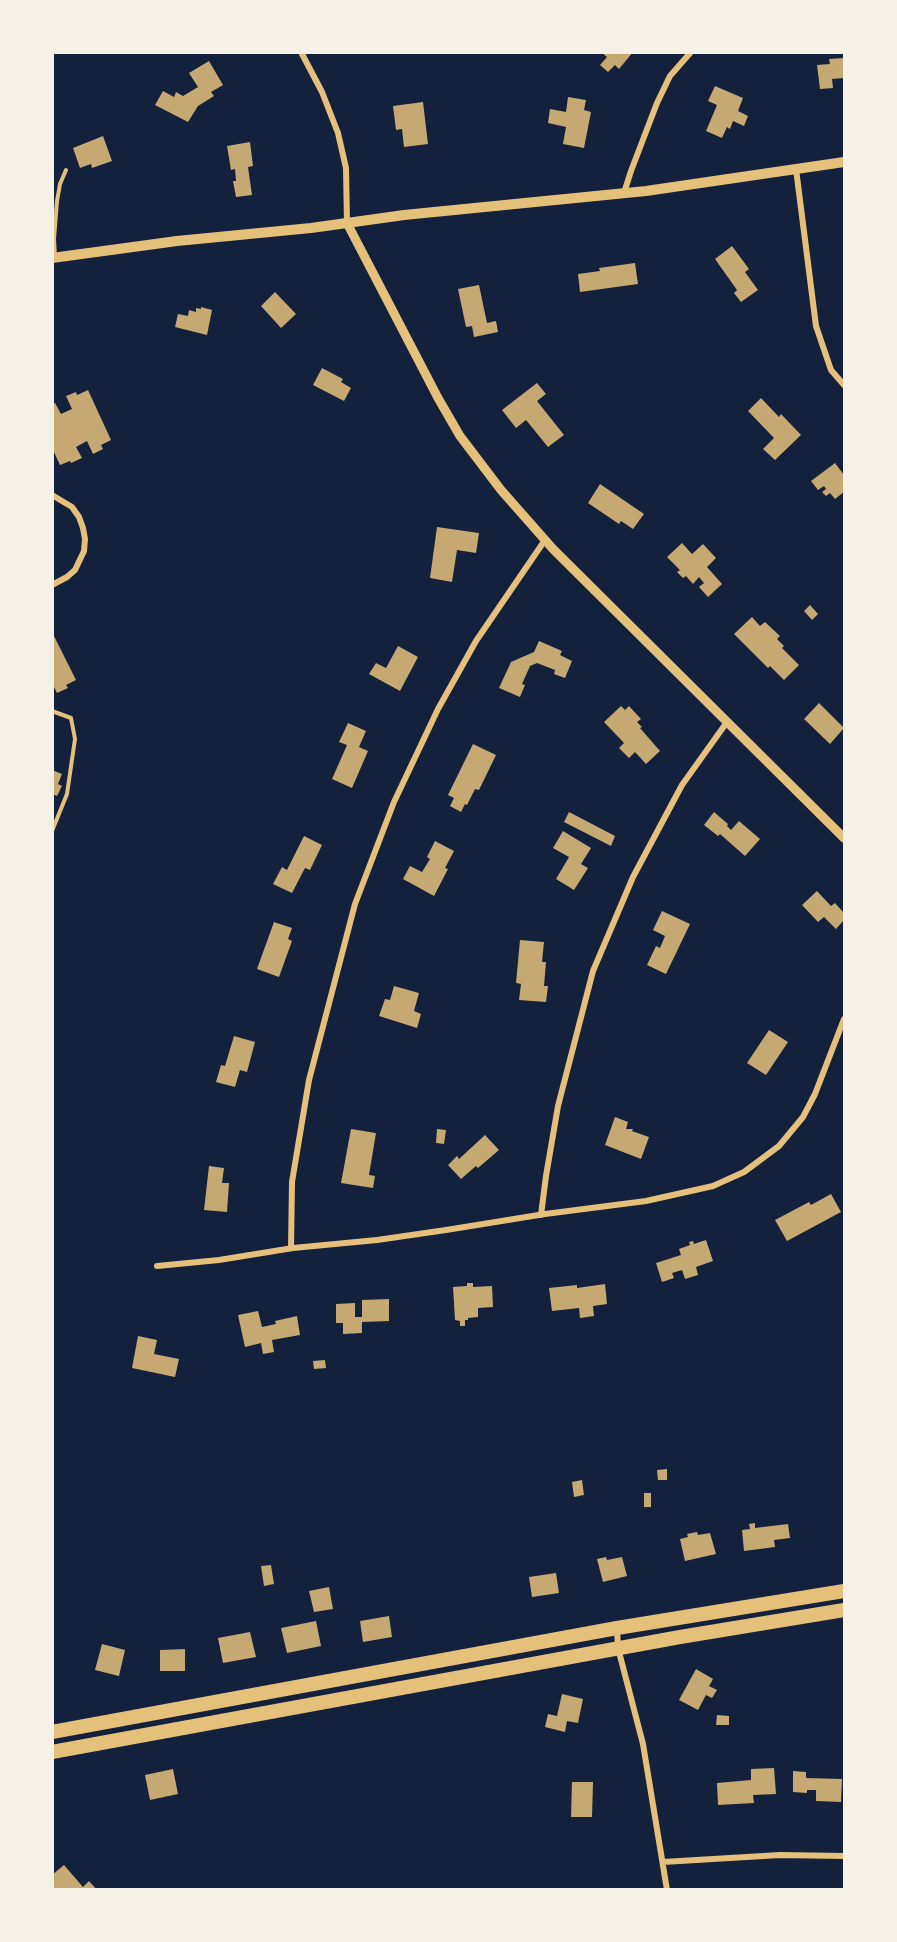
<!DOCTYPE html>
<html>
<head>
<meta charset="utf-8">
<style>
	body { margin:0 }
	#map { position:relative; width:897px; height:1942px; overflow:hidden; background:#14213d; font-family:Quicksand,sans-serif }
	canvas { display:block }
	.frame { position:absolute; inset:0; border:54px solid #f6f1e7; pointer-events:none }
</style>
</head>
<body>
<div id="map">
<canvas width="897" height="1942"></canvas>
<div class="frame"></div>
</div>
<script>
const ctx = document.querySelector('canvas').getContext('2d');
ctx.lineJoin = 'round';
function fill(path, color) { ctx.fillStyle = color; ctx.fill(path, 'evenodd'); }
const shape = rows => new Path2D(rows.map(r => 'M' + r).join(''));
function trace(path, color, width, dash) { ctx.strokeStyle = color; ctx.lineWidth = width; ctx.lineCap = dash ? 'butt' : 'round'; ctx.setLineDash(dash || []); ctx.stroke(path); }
const building = shape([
	[601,52,633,52,619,69,615,65,608,72,600,65,607,57],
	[844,58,844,78,832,79,833,88,820,89,817,65,830,64,829,59],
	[209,61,223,85,211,92,214,96,198,106,188,122,155,105,163,91,174,97,176,92,183,96,198,87,189,73],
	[715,86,743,98,738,111,748,116,744,126,733,121,730,129,727,127,722,138,706,131,717,105,708,101],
	[568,97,586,100,584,110,591,112,584,148,563,144,566,127,548,123,550,109,566,112],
	[423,102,428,144,404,147,402,129,396,130,393,106],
	[103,136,112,161,92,168,91,164,80,168,73,148],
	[250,142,253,166,248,167,252,195,236,197,233,181,236,181,235,169,231,170,227,146],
	[732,246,749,269,745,272,758,290,741,302,734,293,737,290,715,259],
	[635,263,638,284,580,292,578,274,600,271,599,268],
	[479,285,487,323,496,321,498,332,474,337,472,326,466,327,458,289],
	[275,292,296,314,281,328,261,306],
	[201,307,212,310,207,335,175,327,178,314,188,316,189,310,196,312,196,308,201,309],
	[322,368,343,379,341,382,351,388,344,401,313,385],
	[537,383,546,394,537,401,564,435,548,447,526,420,516,428,502,410],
	[88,390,111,440,101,445,103,449,93,454,87,441,76,447,82,458,71,463,70,461,60,465,52,448,52,404,55,403,61,414,72,409,66,396,76,392,77,395],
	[761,398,779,417,781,414,801,435,775,460,763,449,774,438,748,411],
	[835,463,844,475,844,492,835,499,830,493,826,496,822,492,826,489,824,486,818,490,811,481],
	[600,484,644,514,633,529,621,521,619,524,588,503],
	[437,527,479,533,476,553,457,550,452,582,430,578],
	[682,543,692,554,703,544,716,558,707,567,722,584,708,597,699,587,704,583,699,577,693,584,686,576,683,578,677,572,680,570,667,557],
	[810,605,818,614,812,620,804,611],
	[752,617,760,626,765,622,780,636,777,639,784,646,782,648,799,665,784,680,770,666,768,668,734,634],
	[52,632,76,680,66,685,68,688,57,693,52,683],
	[539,641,562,651,560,655,572,661,565,678,554,674,555,670,537,663,530,666,522,684,525,685,520,697,499,688,511,662,534,652],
	[398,646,418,657,400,691,369,674,376,663,386,668],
	[819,703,844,728,830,744,804,719],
	[621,706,625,710,629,706,641,719,637,722,642,727,640,728,660,751,646,764,635,752,629,758,619,748,624,743,604,722],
	[348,723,366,731,359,747,368,751,352,788,332,779,347,745,339,742],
	[473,744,496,755,479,790,475,789,467,805,465,804,461,812,450,806,454,798,448,795],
	[52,770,62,774,58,784,62,786,57,796,52,794],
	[569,812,615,836,611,846,564,822],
	[714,812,728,824,727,826,731,830,739,821,760,839,745,856,720,834,718,836,704,825],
	[563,831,591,848,581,864,588,868,574,890,556,879,569,857,553,848],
	[304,836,322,845,310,870,305,868,292,893,273,884,282,867,287,870],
	[435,841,454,851,445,868,448,869,434,896,403,879,410,866,422,872,430,859,427,857],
	[817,891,831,906,835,903,844,913,844,920,836,929,824,917,818,922,802,905],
	[662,911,690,924,666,974,647,965,656,946,660,948,665,936,653,930],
	[274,922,292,928,288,939,292,941,279,977,257,969],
	[520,940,544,942,542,962,546,962,544,986,548,986,546,1002,519,1000,521,984,516,983],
	[394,986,419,993,414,1011,421,1014,417,1028,379,1016,385,999,390,1000],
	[769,1030,788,1042,766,1075,747,1063],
	[234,1036,255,1042,247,1072,240,1070,235,1087,216,1082,221,1065,225,1066],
	[615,1117,628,1122,626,1129,633,1129,632,1131,649,1137,641,1159,605,1145],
	[351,1129,376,1133,369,1175,375,1176,373,1188,341,1183],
	[437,1129,446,1130,444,1144,436,1143],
	[485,1135,499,1150,478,1168,476,1166,461,1179,448,1165,457,1156,459,1159],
	[209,1166,224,1168,222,1183,229,1183,227,1212,204,1210],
	[831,1194,841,1212,787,1241,775,1220,809,1202,811,1205],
	[706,1240,713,1261,696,1267,698,1275,685,1279,682,1270,672,1273,674,1278,662,1282,656,1263,681,1255,679,1249,690,1245,689,1242,693,1241,694,1244],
	[467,1283,473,1283,473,1287,492,1286,493,1307,478,1308,478,1317,468,1318,468,1320,465,1320,465,1326,460,1326,460,1321,455,1320,453,1287,467,1286],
	[605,1284,607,1304,593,1306,594,1316,580,1318,579,1308,552,1311,549,1288,577,1285,577,1288],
	[389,1299,389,1321,362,1322,362,1333,343,1334,343,1323,336,1323,336,1304,355,1303,355,1317,362,1317,362,1300],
	[258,1311,262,1327,276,1324,275,1321,297,1316,300,1335,272,1340,274,1352,263,1354,261,1343,245,1347,238,1315],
	[138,1336,157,1340,154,1354,179,1359,175,1377,132,1368],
	[325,1360,326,1368,314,1369,313,1361],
	[667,1469,667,1480,658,1480,657,1470],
	[582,1480,584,1495,574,1497,572,1482],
	[644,1493,651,1493,651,1507,644,1507],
	[755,1523,755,1528,788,1524,790,1538,774,1540,775,1547,744,1551,742,1530,750,1529,749,1524],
	[697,1532,698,1535,710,1533,716,1554,685,1561,680,1539,688,1537,687,1534],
	[606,1557,607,1560,622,1557,627,1576,603,1582,597,1559],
	[271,1565,274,1584,264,1586,261,1566],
	[556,1573,559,1593,532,1597,529,1577],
	[329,1587,333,1609,314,1612,309,1591],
	[389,1616,392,1637,363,1642,360,1621],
	[316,1621,321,1646,287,1653,281,1628],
	[250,1632,256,1657,223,1663,218,1638],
	[102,1644,125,1650,119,1676,95,1670],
	[185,1649,185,1671,160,1671,160,1650],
	[696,1669,713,1679,709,1686,717,1690,712,1698,706,1695,698,1710,679,1700],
	[562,1694,583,1699,578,1723,567,1721,565,1732,545,1727,548,1714,557,1716],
	[717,1715,729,1716,729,1725,716,1725],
	[774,1768,776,1794,753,1795,754,1803,718,1805,717,1783,751,1780,751,1769],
	[173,1769,178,1794,150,1800,145,1775],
	[793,1771,806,1772,806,1778,842,1779,841,1802,816,1801,816,1790,807,1790,807,1793,793,1792],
	[572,1782,593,1782,592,1817,571,1817],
	[64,1865,83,1887,89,1881,97,1890,53,1890,52,1875]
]);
const service = shape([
	[55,257,54,239,57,201,60,184,66,170],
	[52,711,71,718,75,739,67,794,52,831]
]);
const minor = shape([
	[301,52,322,92,338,133,346,168,347,223],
	[796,169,816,326,831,370,844,385],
	[624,193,631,171,657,103,670,76,691,52],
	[52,495,72,507,79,517,83,528,85,539,84,551,75,570,67,577,52,585],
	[541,1215,546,1176,558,1106,593,971,633,877,682,785,727,722],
	[291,1248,292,1182,309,1080,355,904,394,802,438,709,476,641,545,540],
	[157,1266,219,1260,293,1248,377,1240,446,1230,545,1214,646,1201,713,1186,744,1172,779,1146,803,1117,815,1094,844,1019],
	[617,1628,618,1648,643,1744,667,1890],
	[663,1862,780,1855,844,1856]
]);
const tertiary = shape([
	[347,223,438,398,460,436,501,490,553,549,844,838]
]);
const secondary = shape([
	[52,258,177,241,311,228,404,215,646,191,844,162]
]);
const trunk = shape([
	[52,1732,617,1628,844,1591],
	[52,1752,680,1637,844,1610]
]);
fill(building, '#c6a872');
trace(service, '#e5c07b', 4);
trace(minor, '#e5c07b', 6);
trace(tertiary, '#e5c07b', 9);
trace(secondary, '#e5c07b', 10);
trace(trunk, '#e5c07b', 14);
</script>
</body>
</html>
